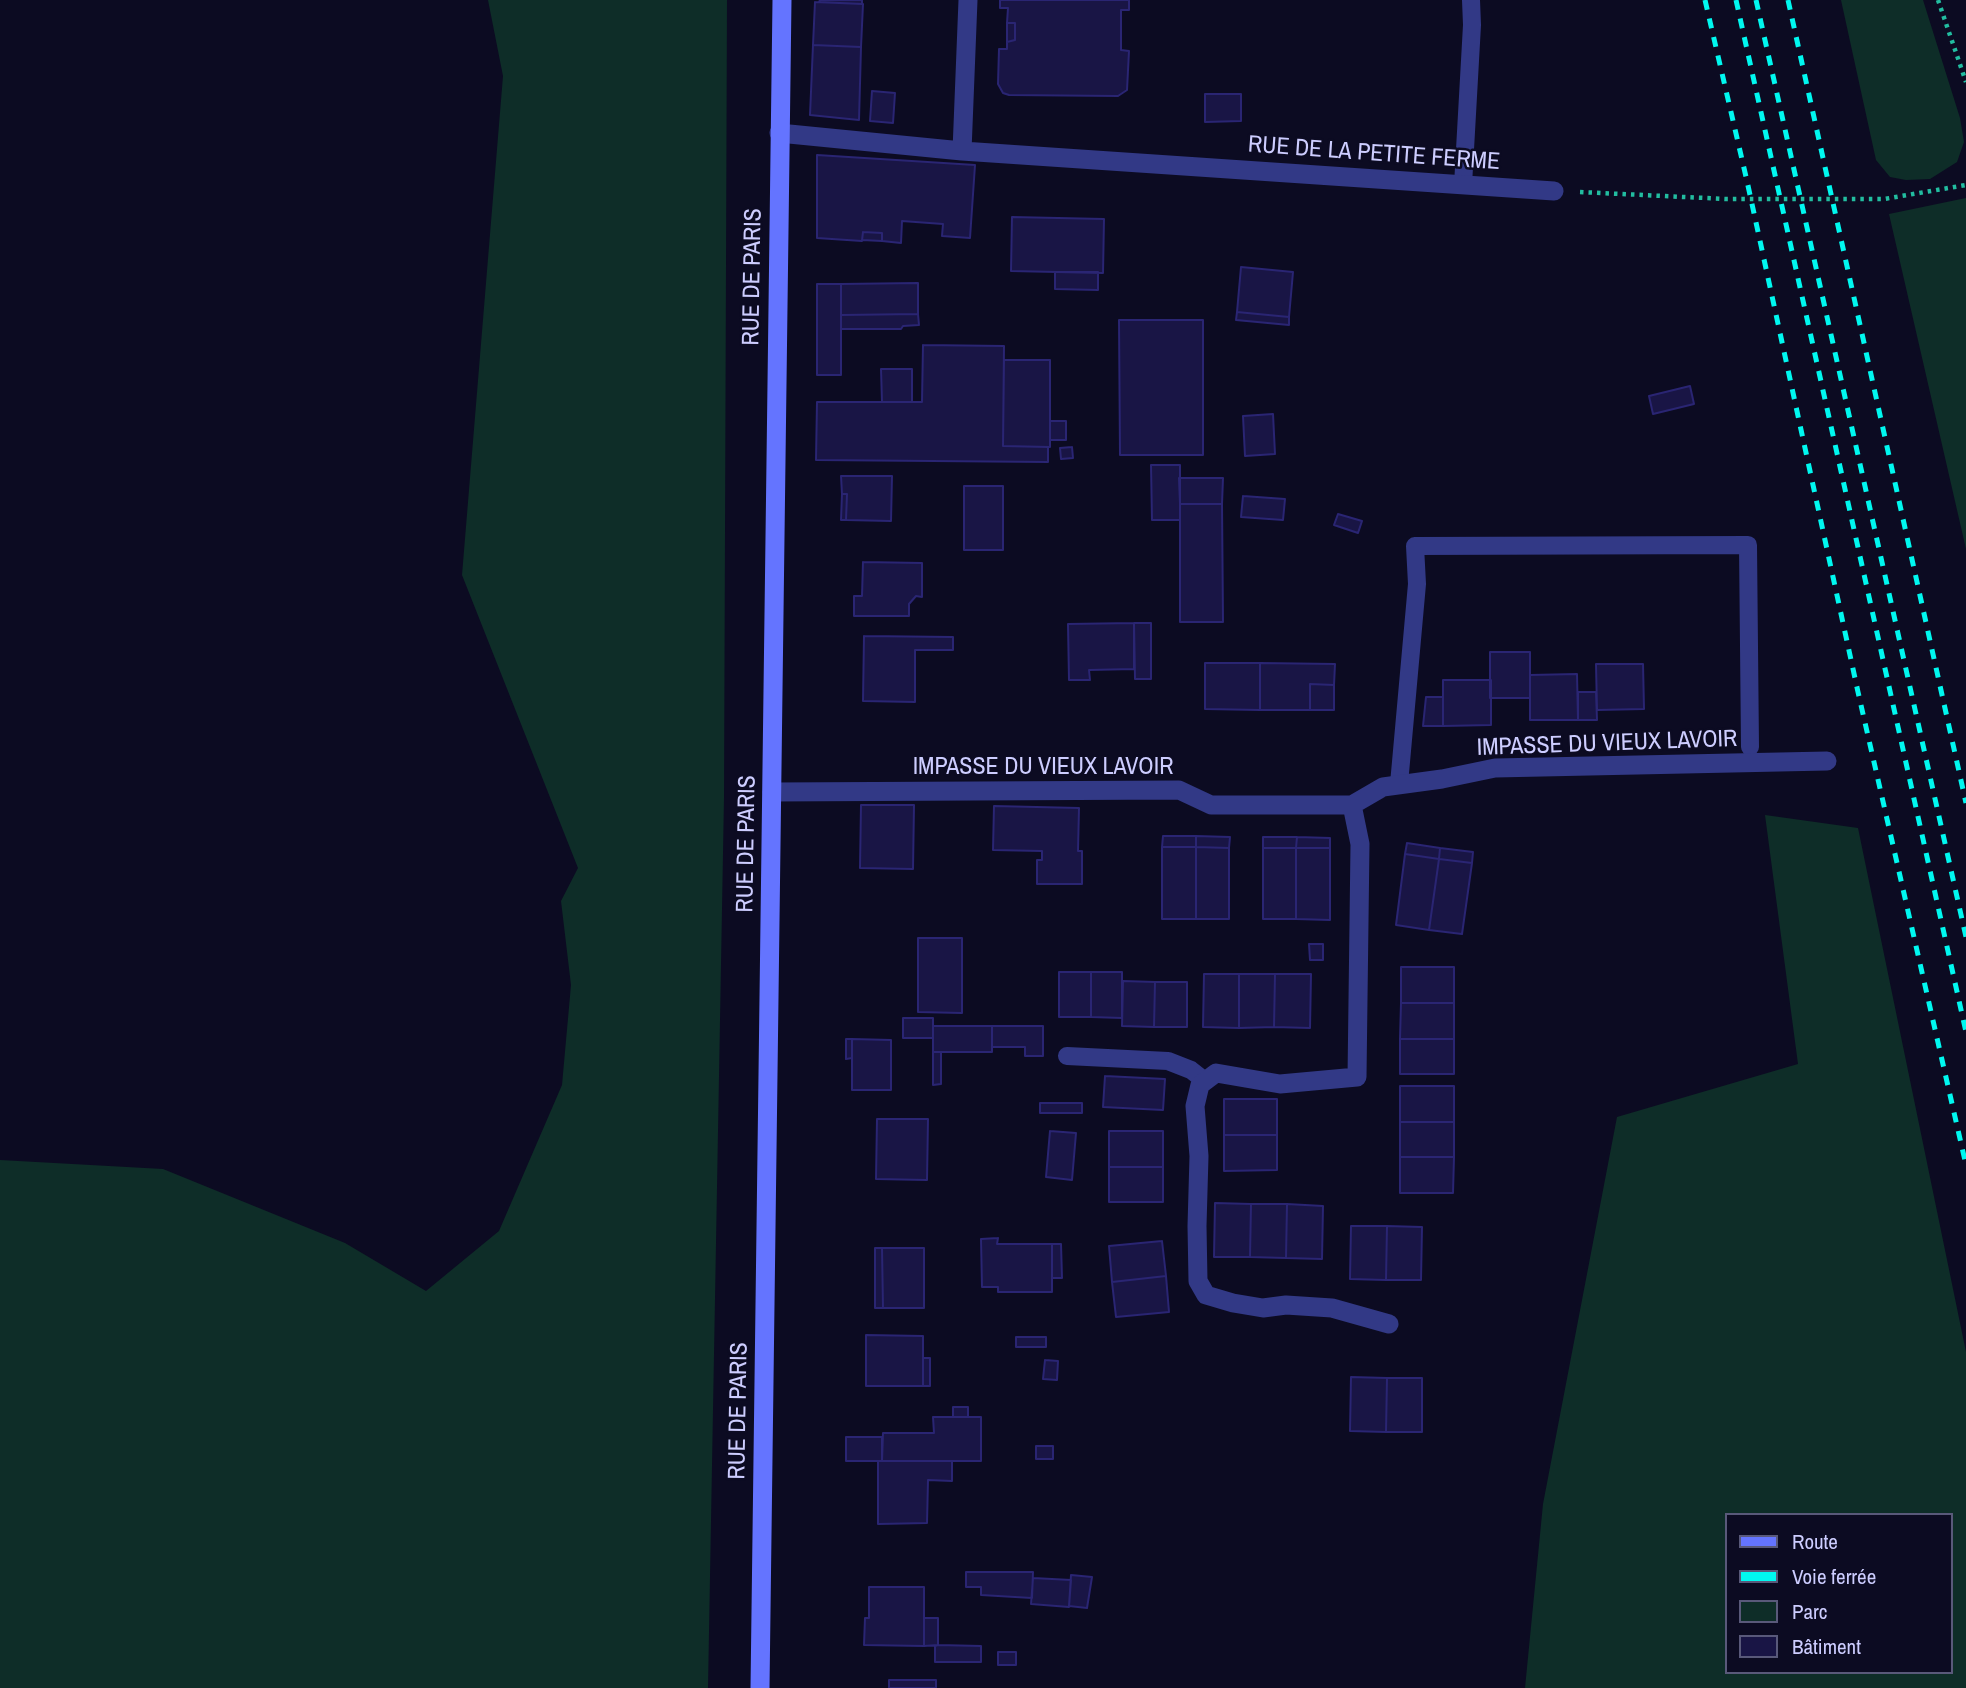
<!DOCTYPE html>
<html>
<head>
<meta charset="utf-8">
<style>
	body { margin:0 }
	#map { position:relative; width:1966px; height:1688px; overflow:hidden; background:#0c0b22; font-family:"Archivo Narrow",sans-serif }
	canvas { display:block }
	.legend { position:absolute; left:1725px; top:1513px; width:228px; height:161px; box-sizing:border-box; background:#0c0b22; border:2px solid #59597a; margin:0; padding:9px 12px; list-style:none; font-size:21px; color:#cdcdff }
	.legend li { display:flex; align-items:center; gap:14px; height:35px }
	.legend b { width:35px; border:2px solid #59597a }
</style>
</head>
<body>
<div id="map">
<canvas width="1966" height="1688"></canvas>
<ul class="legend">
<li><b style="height:9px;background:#6474ff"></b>Route</li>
<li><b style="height:9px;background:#00f8f0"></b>Voie ferrée</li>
<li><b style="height:19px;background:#0e2d28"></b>Parc</li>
<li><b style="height:19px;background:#191545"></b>Bâtiment</li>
</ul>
</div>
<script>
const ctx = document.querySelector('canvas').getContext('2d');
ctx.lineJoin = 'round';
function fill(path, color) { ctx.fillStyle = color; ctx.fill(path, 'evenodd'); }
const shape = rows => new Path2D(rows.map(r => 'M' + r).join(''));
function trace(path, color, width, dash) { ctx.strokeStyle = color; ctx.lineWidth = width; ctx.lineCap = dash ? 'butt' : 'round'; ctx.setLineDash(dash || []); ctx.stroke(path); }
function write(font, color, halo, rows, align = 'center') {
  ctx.font = font + ' "Archivo Narrow",sans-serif'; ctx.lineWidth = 5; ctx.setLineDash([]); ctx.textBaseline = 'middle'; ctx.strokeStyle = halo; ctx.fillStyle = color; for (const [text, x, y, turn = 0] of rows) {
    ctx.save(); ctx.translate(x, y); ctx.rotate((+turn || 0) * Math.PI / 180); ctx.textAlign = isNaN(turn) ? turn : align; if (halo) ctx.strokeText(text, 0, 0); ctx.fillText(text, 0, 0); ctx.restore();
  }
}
const green = shape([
	[488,0,727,0,724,798,708,1688,0,1688,0,1160,163,1169,345,1243,426,1291,499,1231,562,1085,571,985,561,901,578,868,462,575,503,76],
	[1841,0,1923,0,1960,118,1964,142,1957,162,1930,179,1906,180,1890,177,1876,160],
	[1966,198,1966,549,1889,214],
	[1765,815,1858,828,1966,1352,1966,1688,1525,1688,1543,1504,1617,1117,1798,1064],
	[1726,1515,1950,1515,1950,1672,1726,1672]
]);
const building = shape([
	[820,0,862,0,862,4,819,2,820,0],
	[1000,0,1129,0,1129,10,1121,10,1121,50,1129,51,1127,90,1118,96,1009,95,1003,93,998,84,999,49,1007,49,1007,42,1015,40,1015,23,1007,23,1008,8,1000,8,1000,0],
	[815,2,863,4,861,47,813,45,815,2],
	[1007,23,1015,23,1015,40,1007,42,1007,23],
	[813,45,861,47,859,120,810,115,813,45],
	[872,91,895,93,893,123,870,121,872,91],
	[1205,94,1241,94,1241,121,1205,122,1205,94],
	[817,155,975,165,970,238,942,236,943,224,902,221,901,243,882,241,882,233,863,232,862,241,817,238,817,155],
	[1012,217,1104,219,1103,273,1011,271,1012,217],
	[863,232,882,233,882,241,862,240,863,232],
	[1241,267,1293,272,1289,317,1237,312,1241,267],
	[1055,272,1098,272,1098,290,1055,289,1055,272],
	[918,283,918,314,841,315,841,284,918,283],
	[817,284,841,284,841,375,817,375,817,284],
	[1237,312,1289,317,1289,325,1236,320,1237,312],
	[918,314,919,325,903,326,901,329,841,329,841,315,918,314],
	[1119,320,1203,320,1203,455,1120,455,1119,320],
	[923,345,1004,346,1003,446,1048,447,1048,462,816,460,817,402,922,402,923,345],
	[1004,360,1050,360,1050,447,1003,446,1004,360],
	[881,369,912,369,912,402,882,402,881,369],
	[1690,386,1694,404,1653,414,1649,396,1690,386],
	[1273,414,1275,454,1245,456,1243,416,1273,414],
	[1050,421,1066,421,1066,440,1050,440,1050,421],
	[1072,447,1073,458,1061,459,1060,448,1072,447],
	[1151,465,1180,465,1180,520,1152,520,1151,465],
	[841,476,892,476,891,521,846,520,847,494,842,494,841,476],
	[1179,478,1223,478,1222,504,1180,504,1179,478],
	[964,486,1003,486,1003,550,964,550,964,486],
	[842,494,847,494,846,520,841,520,842,494],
	[1243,496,1285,499,1283,520,1241,517,1243,496],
	[1180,504,1222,504,1223,622,1180,622,1180,504],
	[1338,514,1362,521,1358,533,1334,525,1338,514],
	[863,562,922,563,922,597,916,596,909,604,909,616,854,616,854,596,862,596,863,562],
	[1134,623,1151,623,1151,679,1135,679,1134,623],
	[1134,623,1134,669,1089,670,1090,680,1069,680,1068,624,1134,623],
	[864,636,953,637,953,650,915,650,915,702,863,701,864,636],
	[1490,652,1530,652,1530,698,1490,698,1490,652],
	[1205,663,1260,663,1260,710,1205,709,1205,663],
	[1260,663,1335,664,1334,685,1310,684,1310,710,1260,710,1260,663],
	[1596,664,1643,664,1644,709,1597,710,1596,664],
	[1577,674,1578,720,1530,720,1530,675,1577,674],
	[1443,680,1491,680,1491,725,1443,726,1443,680],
	[1310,684,1334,685,1334,710,1310,710,1310,684],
	[1578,692,1596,692,1597,720,1578,720,1578,692],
	[1426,697,1443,697,1443,726,1423,726,1426,697],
	[861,805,914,805,913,869,860,868,861,805],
	[994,806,1079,808,1078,851,1082,851,1082,884,1037,884,1037,860,1042,860,1042,851,993,850,994,806],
	[1163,836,1196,836,1196,847,1162,847,1163,836],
	[1196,836,1230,837,1229,848,1196,847,1196,836],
	[1263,837,1297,837,1296,848,1263,848,1263,837],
	[1297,837,1330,838,1330,848,1296,848,1297,837],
	[1407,843,1440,848,1439,859,1405,854,1407,843],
	[1162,847,1196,847,1196,919,1162,919,1162,847],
	[1196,847,1229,848,1229,919,1196,919,1196,847],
	[1263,848,1296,848,1296,919,1263,919,1263,848],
	[1296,848,1330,848,1330,920,1296,919,1296,848],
	[1440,848,1473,852,1472,863,1439,859,1440,848],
	[1405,854,1439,859,1429,930,1396,925,1405,854],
	[1439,859,1472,863,1462,934,1429,930,1439,859],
	[918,938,962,938,962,1013,918,1012,918,938],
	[1309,944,1323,944,1323,960,1310,960,1309,944],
	[1401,967,1454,967,1454,1003,1401,1003,1401,967],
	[1059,972,1091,972,1091,1017,1059,1017,1059,972],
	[1091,972,1122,972,1122,1018,1091,1017,1091,972],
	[1204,974,1239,974,1239,1028,1203,1027,1204,974],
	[1239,974,1275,974,1274,1027,1239,1028,1239,974],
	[1275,974,1311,974,1310,1028,1274,1027,1275,974],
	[1123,981,1155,982,1154,1027,1122,1026,1123,981],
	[1155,982,1187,982,1187,1027,1154,1027,1155,982],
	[1401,1003,1454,1003,1454,1039,1400,1039,1401,1003],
	[903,1018,933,1018,933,1038,903,1038,903,1018],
	[933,1026,992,1026,992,1052,933,1052,933,1026],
	[992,1026,1043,1026,1043,1056,1025,1056,1025,1047,992,1047,992,1026],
	[846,1039,852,1039,852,1058,846,1059,846,1039],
	[852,1039,891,1040,891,1090,852,1090,852,1039],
	[1400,1039,1454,1039,1454,1074,1400,1074,1400,1039],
	[933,1052,941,1052,941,1084,933,1085,933,1052],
	[1105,1076,1165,1079,1163,1110,1103,1107,1105,1076],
	[1400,1086,1454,1086,1454,1122,1400,1122,1400,1086],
	[1224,1099,1277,1099,1277,1135,1224,1135,1224,1099],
	[1040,1103,1082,1103,1082,1113,1040,1113,1040,1103],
	[877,1119,928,1119,927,1180,876,1179,877,1119],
	[1400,1122,1454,1122,1454,1157,1400,1157,1400,1122],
	[1050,1131,1076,1133,1072,1180,1046,1177,1050,1131],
	[1109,1131,1163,1131,1163,1167,1109,1167,1109,1131],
	[1224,1135,1277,1135,1277,1170,1224,1171,1224,1135],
	[1400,1157,1454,1157,1453,1193,1400,1193,1400,1157],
	[1109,1167,1163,1167,1163,1202,1109,1202,1109,1167],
	[1215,1203,1251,1204,1250,1257,1214,1257,1215,1203],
	[1251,1204,1287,1204,1286,1258,1250,1257,1251,1204],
	[1287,1204,1323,1206,1322,1259,1286,1258,1287,1204],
	[1351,1226,1387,1226,1386,1280,1350,1279,1351,1226],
	[1387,1226,1422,1227,1421,1280,1386,1280,1387,1226],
	[998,1238,997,1244,1052,1244,1052,1292,998,1292,998,1287,982,1287,981,1239,998,1238],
	[1162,1241,1166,1276,1112,1282,1109,1246,1162,1241],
	[1052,1244,1061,1244,1062,1278,1052,1278,1052,1244],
	[875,1248,882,1248,883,1308,875,1308,875,1248],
	[882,1248,924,1248,924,1308,883,1308,882,1248],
	[1166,1276,1169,1312,1116,1317,1112,1282,1166,1276],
	[866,1335,923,1336,923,1386,866,1386,866,1335],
	[1016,1337,1046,1337,1046,1347,1016,1347,1016,1337],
	[923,1358,930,1358,930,1386,923,1386,923,1358],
	[1045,1360,1058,1361,1057,1380,1043,1379,1045,1360],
	[1351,1377,1387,1378,1386,1432,1350,1431,1351,1377],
	[1387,1378,1422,1378,1422,1432,1386,1432,1387,1378],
	[953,1407,968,1407,968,1417,953,1417,953,1407],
	[933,1417,981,1417,981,1461,882,1461,883,1433,934,1433,933,1417],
	[846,1437,882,1437,882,1461,846,1461,846,1437],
	[1036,1446,1053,1446,1053,1459,1036,1459,1036,1446],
	[878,1461,952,1461,952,1481,928,1480,927,1523,878,1524,878,1461],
	[966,1572,1033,1572,1032,1598,981,1595,981,1587,966,1587,966,1572],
	[1071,1575,1092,1577,1087,1608,1069,1606,1071,1575],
	[1033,1578,1071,1580,1069,1607,1031,1604,1033,1578],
	[869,1587,924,1587,924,1646,864,1645,865,1618,869,1618,869,1587],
	[924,1618,938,1618,938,1645,924,1646,924,1618],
	[938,1645,981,1646,981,1662,935,1662,935,1646,938,1645],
	[998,1652,1016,1652,1016,1665,998,1665,998,1652],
	[889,1680,936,1680,936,1688,889,1688,889,1680]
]);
const path = shape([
	[1938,0,1966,82],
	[1580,192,1726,199,1884,199,1966,185]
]);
const service = shape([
	[1463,185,1472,25,1471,0],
	[1399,784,1417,584,1415,546,1748,545,1750,747],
	[1067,1056,1168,1061,1191,1070,1205,1081]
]);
const minor = shape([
	[779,133,962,151,1554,191],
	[962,151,968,0],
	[772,792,1179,790,1211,805,1352,805,1360,844,1357,1077,1280,1084,1216,1073,1200,1085,1195,1106,1199,1156,1197,1226,1198,1281,1206,1295,1233,1303,1263,1308,1286,1305,1332,1308,1389,1324],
	[1352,805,1383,787,1442,779,1495,768,1827,761]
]);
const secondary = shape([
	[760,1688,782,0]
]);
const rail = shape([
	[1705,0,1747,181,1858,692,1966,1165],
	[1736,0,1966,1032],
	[1756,0,1966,937],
	[1788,0,1966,803]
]);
const streetNames = [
	["RUE DE LA PETITE FERME",1374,154,4],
	["RUE DE PARIS",753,277,-89],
	["IMPASSE DU VIEUX LAVOIR",1607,744,-2],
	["IMPASSE DU VIEUX LAVOIR",1043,768],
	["RUE DE PARIS",747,844,-89],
	["RUE DE PARIS",739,1411,-89]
];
fill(green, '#0e2d28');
fill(building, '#191545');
trace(building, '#2a2573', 2);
trace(path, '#22bda0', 4.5, [3.5, 5]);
trace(service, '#323986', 18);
trace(minor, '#323986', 19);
trace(secondary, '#6474ff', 19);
trace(rail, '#00f8f0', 5, [10, 9]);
write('24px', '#cdcdff', '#0c0b22', streetNames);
</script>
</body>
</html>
